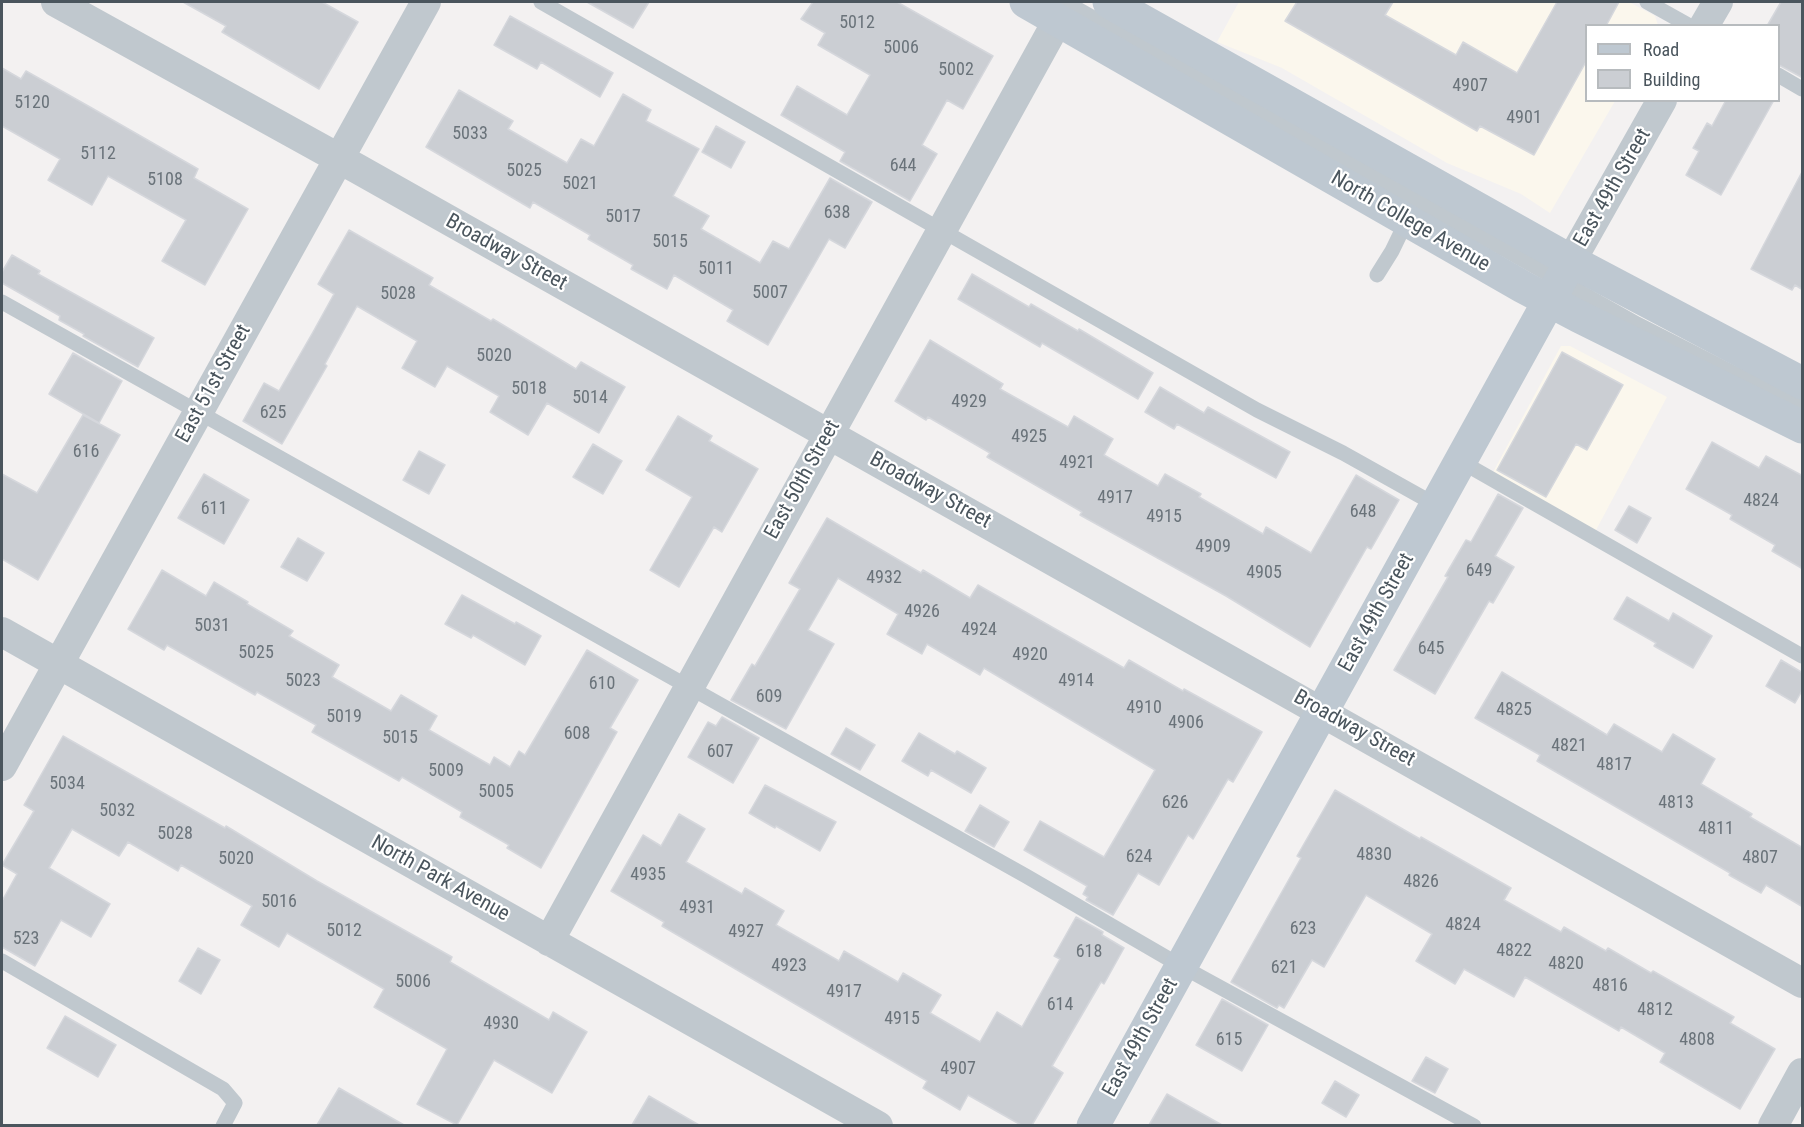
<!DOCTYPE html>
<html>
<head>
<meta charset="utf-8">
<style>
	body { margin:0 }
	#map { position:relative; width:1804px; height:1127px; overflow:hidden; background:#f3f1f1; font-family:"Roboto Condensed",sans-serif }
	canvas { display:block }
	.frame { position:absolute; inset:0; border:3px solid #4a555d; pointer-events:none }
	.legend { position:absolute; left:1585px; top:24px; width:195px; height:78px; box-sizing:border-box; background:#fff; border:2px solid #b7bbbe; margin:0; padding:8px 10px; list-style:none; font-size:18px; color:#4a555d }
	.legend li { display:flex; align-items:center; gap:12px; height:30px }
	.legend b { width:30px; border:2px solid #b7bbbe }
</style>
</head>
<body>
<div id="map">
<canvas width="1804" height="1127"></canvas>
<div class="frame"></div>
<ul class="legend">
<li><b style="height:8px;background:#bec8d1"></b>Road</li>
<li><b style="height:16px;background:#cbced3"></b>Building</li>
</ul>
</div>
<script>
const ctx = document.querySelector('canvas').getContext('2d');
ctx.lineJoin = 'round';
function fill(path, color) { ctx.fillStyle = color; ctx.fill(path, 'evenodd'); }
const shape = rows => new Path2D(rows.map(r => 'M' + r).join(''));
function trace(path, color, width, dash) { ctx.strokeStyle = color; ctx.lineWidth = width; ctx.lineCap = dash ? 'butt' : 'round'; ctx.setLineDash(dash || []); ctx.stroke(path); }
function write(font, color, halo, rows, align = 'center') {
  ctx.font = font + ' "Roboto Condensed",sans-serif'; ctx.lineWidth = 4.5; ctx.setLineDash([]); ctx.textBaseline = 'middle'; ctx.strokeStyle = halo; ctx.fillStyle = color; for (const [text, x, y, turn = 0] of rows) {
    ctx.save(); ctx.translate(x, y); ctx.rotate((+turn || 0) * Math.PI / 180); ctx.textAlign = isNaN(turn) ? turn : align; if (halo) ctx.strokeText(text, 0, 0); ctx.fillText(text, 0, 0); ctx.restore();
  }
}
const commercial = shape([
	[1239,2,1629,2,1655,16,1658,25,1586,26,1586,100,1615,101,1550,213,1521,194,1447,163,1282,68,1217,42],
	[1561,346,1570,346,1667,397,1595,532,1492,474]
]);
const building = shape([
	[183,2,322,2,358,22,319,89,222,32,226,26,183,2],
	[587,2,649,2,633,28,587,2],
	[813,2,897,2,993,56,963,109,947,100,922,145,937,154,910,201,840,161,845,152,781,115,797,86,847,115,870,75,818,45,825,33,801,19,813,2],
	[1297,2,1393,2,1385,15,1456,55,1463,42,1517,73,1557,2,1619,2,1606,26,1587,26,1587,60,1534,155,1480,126,1477,131,1285,21,1297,2],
	[1781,2,1803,2,1803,78,1779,65,1779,26,1767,26,1781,2],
	[510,16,613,73,600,97,541,62,537,69,494,45,510,16],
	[2,68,21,79,26,71,90,107,198,169,194,178,248,209,205,285,162,261,186,220,108,176,92,205,48,180,60,159,2,126,2,68],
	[459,90,513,121,508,129,567,163,581,139,594,146,623,94,651,110,646,121,699,149,673,196,709,216,701,229,760,263,773,241,789,249,830,178,872,202,845,248,829,239,768,345,727,321,733,310,674,275,667,289,631,269,633,265,588,239,590,235,533,202,530,208,426,147,459,90],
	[1726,100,1774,100,1721,195,1686,175,1699,151,1693,148,1707,123,1712,126,1726,100],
	[716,126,745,142,731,168,702,152,716,126],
	[1803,170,1803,290,1795,285,1792,290,1751,269,1803,170],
	[349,230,433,278,429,285,491,321,493,319,576,369,581,362,625,387,599,433,547,403,528,435,490,412,499,396,447,366,435,387,402,368,417,341,357,306,325,364,327,366,282,444,243,421,264,383,279,391,313,332,334,294,318,284,349,230],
	[12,255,40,271,38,274,154,338,138,367,83,336,84,334,59,320,60,316,2,283,2,272,12,255],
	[972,274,1029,307,1031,304,1078,331,1079,329,1153,373,1138,399,1042,343,1040,347,958,299,972,274],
	[930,340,1003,384,1000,389,1068,427,1074,416,1113,439,1104,455,1158,486,1165,474,1201,494,1199,497,1263,534,1266,527,1311,553,1356,475,1399,500,1371,549,1367,547,1310,647,1226,596,1080,515,1082,512,987,457,990,453,928,417,926,420,895,401,930,340],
	[1562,352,1623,385,1587,450,1576,444,1546,497,1497,470,1562,352],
	[73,353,122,381,99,423,49,394,73,353],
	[1160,387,1204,413,1208,407,1290,452,1276,478,1177,424,1174,429,1145,412,1160,387],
	[83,415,120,435,38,580,2,559,2,474,37,493,83,415],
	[678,416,712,436,709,441,758,469,722,532,714,527,679,587,650,570,692,497,646,470,678,416],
	[1712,442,1759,468,1766,456,1803,476,1803,569,1772,551,1775,545,1730,519,1732,515,1686,489,1712,442],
	[593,444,622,461,603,494,573,477,593,444],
	[419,451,445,465,429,494,403,480,419,451],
	[204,474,249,500,224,544,178,518,204,474],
	[1498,494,1523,508,1495,556,1514,567,1493,603,1489,601,1435,694,1394,670,1448,577,1445,576,1466,540,1471,542,1498,494],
	[1629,506,1651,518,1637,543,1615,530,1629,506],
	[827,518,921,573,923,570,970,598,978,585,1124,668,1129,660,1183,691,1184,689,1262,732,1233,782,1228,779,1193,839,1188,835,1159,885,1138,873,1113,915,1086,900,1088,897,1083,894,1087,886,1024,850,1040,821,1104,857,1155,770,984,668,980,675,927,644,922,654,887,634,898,614,838,578,808,630,834,644,786,729,731,700,752,664,755,666,800,589,789,583,827,518],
	[298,538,324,553,307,581,281,567,298,538],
	[162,570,206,596,214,582,248,602,247,604,293,631,289,636,339,665,332,677,391,711,401,695,437,716,429,730,490,765,494,757,510,767,519,751,525,755,587,650,638,680,610,728,617,732,541,868,507,848,509,845,460,817,462,812,402,777,399,781,312,732,316,725,257,692,255,695,167,645,164,650,128,629,162,570],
	[462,595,515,624,516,622,541,636,525,665,473,635,471,638,445,624,462,595],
	[1627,597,1669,621,1673,613,1712,636,1693,668,1654,646,1656,643,1614,619,1627,597],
	[1781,660,1803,673,1803,689,1795,703,1766,686,1781,660],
	[1502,672,1607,735,1614,724,1662,752,1673,734,1715,759,1701,784,1752,814,1750,817,1803,848,1803,907,1766,885,1761,893,1729,875,1730,873,1537,761,1540,755,1475,718,1502,672],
	[722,717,759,738,733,783,688,757,708,722,716,726,722,717],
	[846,728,875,745,860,770,831,754,846,728],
	[919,733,955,754,957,751,986,768,971,793,931,770,928,776,902,761,919,733],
	[63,736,225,828,226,826,317,881,452,957,450,962,549,1020,553,1012,587,1032,552,1093,494,1060,457,1125,417,1104,447,1049,374,1007,384,989,287,933,279,947,241,925,252,906,181,865,178,871,128,842,119,856,72,829,49,868,110,904,91,937,61,920,35,966,2,947,2,901,17,874,2,865,34,811,24,805,63,736],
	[765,785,836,822,820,851,776,826,775,828,749,813,765,785],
	[1335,790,1420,839,1421,837,1511,888,1504,900,1561,932,1564,927,1606,951,1608,948,1651,973,1653,971,1734,1017,1730,1023,1775,1049,1740,1109,1660,1062,1665,1053,1621,1027,1619,1031,1525,977,1514,997,1464,969,1455,984,1416,961,1432,934,1366,895,1324,967,1312,960,1284,1008,1279,1005,1277,1008,1231,982,1301,858,1297,856,1335,790],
	[980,805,1009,822,994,847,965,831,980,805],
	[679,814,705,829,686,862,742,894,745,888,784,911,776,925,839,961,844,951,898,982,903,973,941,995,930,1013,980,1042,997,1012,1022,1027,1060,959,1054,956,1076,917,1103,932,1102,935,1124,948,1104,984,1101,982,1052,1066,1063,1073,1032,1125,1021,1125,968,1095,960,1110,923,1088,927,1081,662,926,664,922,611,891,643,835,661,846,679,814],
	[198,948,220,960,201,994,179,981,198,948],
	[1222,999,1268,1025,1242,1071,1196,1045,1222,999],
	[65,1016,116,1045,98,1077,47,1048,65,1016],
	[1426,1057,1448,1069,1435,1093,1412,1081,1426,1057],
	[1335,1081,1359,1095,1346,1117,1322,1103,1335,1081],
	[339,1088,404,1125,317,1125,339,1088],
	[1167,1094,1222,1125,1149,1125,1167,1094],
	[649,1096,699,1125,632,1125,649,1096]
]);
const lane = shape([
	[541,2,1257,410,1343,453,1436,505],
	[1065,2,1637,324,1731,372,1802,406],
	[1647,2,1690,26],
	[1778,75,1802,89],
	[1377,275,1392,251,1407,220],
	[2,302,1026,876,1181,966,1474,1126],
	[1460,461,1802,656],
	[2,961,223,1089,235,1103,223,1126]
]);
const street = shape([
	[56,2,358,169,1802,983],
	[1704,26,1718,2],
	[1571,261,1662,100],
	[2,632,878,1126],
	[2,766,426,2],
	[549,941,1058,20],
	[1773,1126,1802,1073]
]);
const secondary = shape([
	[1026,2,1523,287,1578,316,1802,427],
	[1109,2,1571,261,1802,383],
	[1093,1126,1571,261]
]);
const numberNames = [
	["5012",857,23],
	["5006",901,48],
	["5002",956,70],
	["4907",1470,86],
	["5120",32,103],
	["4901",1524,118],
	["5033",470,134],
	["5112",98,154],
	["644",903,166],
	["5025",524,171],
	["5108",165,180],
	["5021",580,184],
	["638",837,213],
	["5017",623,217],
	["5015",670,242],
	["5011",716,269],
	["5007",770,293],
	["5028",398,294],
	["5020",494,356],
	["5018",529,389],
	["5014",590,398],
	["4929",969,402],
	["625",273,413],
	["4925",1029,437],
	["616",86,452],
	["4921",1077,463],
	["4917",1115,498],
	["4824",1761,501],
	["611",214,509],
	["648",1363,512],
	["4915",1164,517],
	["4909",1213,547],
	["649",1479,571],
	["4905",1264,573],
	["4932",884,578],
	["4926",922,612],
	["5031",212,626],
	["4924",979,630],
	["645",1431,649],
	["5025",256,653],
	["4920",1030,655],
	["5023",303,681],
	["4914",1076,681],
	["610",602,684],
	["609",769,697],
	["4910",1144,708],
	["4825",1514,710],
	["5019",344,717],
	["4906",1186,723],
	["608",577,734],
	["5015",400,738],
	["4821",1569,746],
	["607",720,752],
	["4817",1614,765],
	["5009",446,771],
	["5034",67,784],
	["5005",496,792],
	["626",1175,803],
	["4813",1676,803],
	["5032",117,811],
	["4811",1716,829],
	["5028",175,834],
	["4830",1374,855],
	["624",1139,857],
	["4807",1760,858],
	["5020",236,859],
	["4935",648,875],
	["4826",1421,882],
	["5016",279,902],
	["4931",697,908],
	["4824",1463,925],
	["623",1303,929],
	["5012",344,931],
	["4927",746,932],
	["523",26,939],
	["4822",1514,951],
	["618",1089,952],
	["4820",1566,964],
	["4923",789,966],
	["621",1284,968],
	["5006",413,982],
	["4816",1610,986],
	["4917",844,992],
	["614",1060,1005],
	["4812",1655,1010],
	["4915",902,1019],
	["4930",501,1024],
	["615",1229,1040],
	["4808",1697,1040],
	["4907",958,1069]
];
const streetNames = [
	["East 49th Street",1613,188,-60],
	["North College Avenue",1410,222,30],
	["Broadway Street",506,253,29],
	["East 51st Street",214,384,-61],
	["East 50th Street",803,480,-61],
	["Broadway Street",930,491,29],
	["East 49th Street",1377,613,-61],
	["Broadway Street",1354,729,29],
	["North Park Avenue",440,879,29],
	["East 49th Street",1141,1038,-61]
];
fill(commercial, '#fbf7ed');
fill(building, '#cbced3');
trace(building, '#d5d7dc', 1.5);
trace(lane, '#c0c8ce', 15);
trace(street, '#c0c8ce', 30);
trace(secondary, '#bec8d1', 33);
write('18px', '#6a737a', null, numberNames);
write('21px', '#4a555d', '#fff', streetNames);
</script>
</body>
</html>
